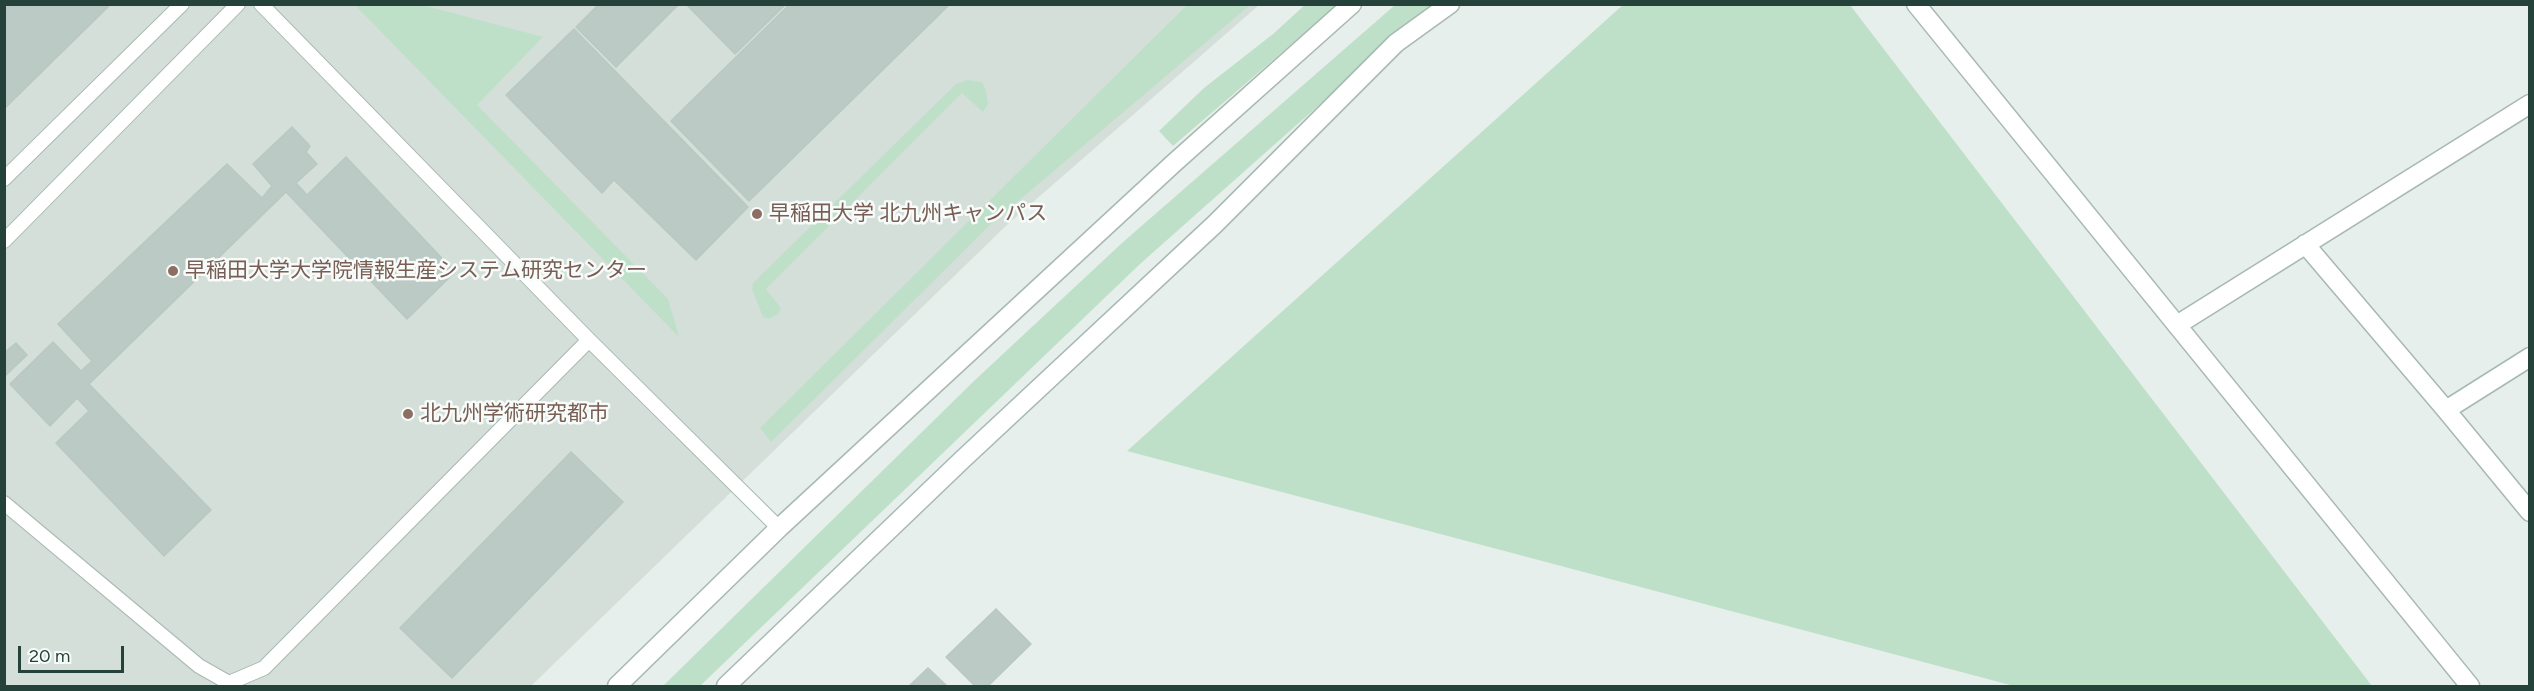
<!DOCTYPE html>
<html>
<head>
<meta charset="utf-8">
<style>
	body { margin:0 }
	#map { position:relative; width:2534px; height:691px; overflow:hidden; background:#e6efeb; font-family:Figtree,sans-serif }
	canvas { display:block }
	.frame { position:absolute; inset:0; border:6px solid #24423a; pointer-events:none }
	.scale { position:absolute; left:18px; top:646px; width:106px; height:27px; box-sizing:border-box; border:3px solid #24423a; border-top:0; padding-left:8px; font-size:18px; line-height:21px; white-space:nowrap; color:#24423a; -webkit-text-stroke:4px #f7fbf9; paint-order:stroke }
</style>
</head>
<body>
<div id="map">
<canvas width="2534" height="691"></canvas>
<div class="frame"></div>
<div class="scale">20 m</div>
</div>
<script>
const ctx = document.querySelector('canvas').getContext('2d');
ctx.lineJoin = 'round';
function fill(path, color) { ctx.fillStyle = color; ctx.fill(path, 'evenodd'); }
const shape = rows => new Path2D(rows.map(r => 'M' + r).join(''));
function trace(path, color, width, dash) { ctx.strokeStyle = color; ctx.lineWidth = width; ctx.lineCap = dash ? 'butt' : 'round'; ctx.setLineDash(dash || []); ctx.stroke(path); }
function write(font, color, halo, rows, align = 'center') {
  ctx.font = font + ' Figtree,"Noto Sans JP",sans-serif'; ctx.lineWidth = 5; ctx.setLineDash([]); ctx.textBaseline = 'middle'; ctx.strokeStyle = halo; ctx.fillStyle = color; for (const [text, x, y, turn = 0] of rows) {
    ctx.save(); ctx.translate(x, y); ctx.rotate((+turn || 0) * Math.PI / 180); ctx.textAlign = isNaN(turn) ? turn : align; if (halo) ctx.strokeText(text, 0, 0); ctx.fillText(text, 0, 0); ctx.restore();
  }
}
const built = shape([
	[4,5,1259,5,1009,223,531,686,5,686]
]);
const green = shape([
	[1306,4,1337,5,1173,146,1159,131,1204,88,1273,34],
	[1624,4,1850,5,2372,686,2014,686,1127,451],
	[355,5,423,5,543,37,477,105,668,299,679,337],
	[1187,5,1250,5,991,224,771,442,760,428],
	[1395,5,1441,5,1363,66,1140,264,700,686,663,686,974,381,1122,243],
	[967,80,982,82,986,90,988,104,983,112,962,93,766,289,781,308,778,314,769,319,763,317,752,289,753,283,956,84]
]);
const building = shape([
	[4,4,111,4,4,109,4,4],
	[599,4,679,4,616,67,576,27,599,4],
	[686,4,786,4,735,54,686,4],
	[790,4,950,4,749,201,671,121,790,4],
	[574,29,748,207,696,260,614,180,602,193,506,95,574,29],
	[292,127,310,146,306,152,317,164,296,183,307,195,346,157,455,272,407,319,286,192,89,384,211,510,164,556,56,443,89,411,77,398,50,426,10,384,53,342,81,371,92,361,58,324,227,164,262,198,272,186,253,164,292,127],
	[16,343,27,355,4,377,4,353,16,343],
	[571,452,623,502,452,678,400,628,571,452],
	[996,609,1031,644,988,686,975,686,946,657,996,609],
	[928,668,947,686,909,686,928,668]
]);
const service = shape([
	[261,4,589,340,779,528],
	[4,179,182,4],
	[4,241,238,4],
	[4,503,199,666,229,683,264,668,589,340]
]);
const minor = shape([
	[2305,244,2446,410,2530,512],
	[2177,325,2530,104],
	[2446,410,2530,357]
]);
const tertiary = shape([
	[1916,4,2470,686],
	[617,686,779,528,1174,163,1352,4],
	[726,686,963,459,1215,224,1396,43,1450,4]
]);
const markers = [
	[757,214,6,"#8d6e63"],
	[173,271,6,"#8d6e63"],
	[408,414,6,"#8d6e63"]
];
const educationNames = [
	["早稲田大学 北九州キャンパス",769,214],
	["早稲田大学大学院情報生産システム研究センター",185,271],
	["北九州学術研究都市",420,414]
];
fill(built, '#d4dfda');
fill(green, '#bfe0c8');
fill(building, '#bbcac4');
trace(building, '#b8c9c2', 1.5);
trace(service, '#a8b8b2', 16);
trace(minor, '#a8b8b2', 21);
trace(tertiary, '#a8b8b2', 21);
trace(service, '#fff', 14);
trace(minor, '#fff', 18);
trace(tertiary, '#fff', 18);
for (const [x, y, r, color] of markers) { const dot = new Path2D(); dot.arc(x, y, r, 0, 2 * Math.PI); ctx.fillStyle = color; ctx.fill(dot); trace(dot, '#f7fbf9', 2); }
write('21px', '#785e54', '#f7fbf9', educationNames, 'left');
</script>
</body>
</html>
